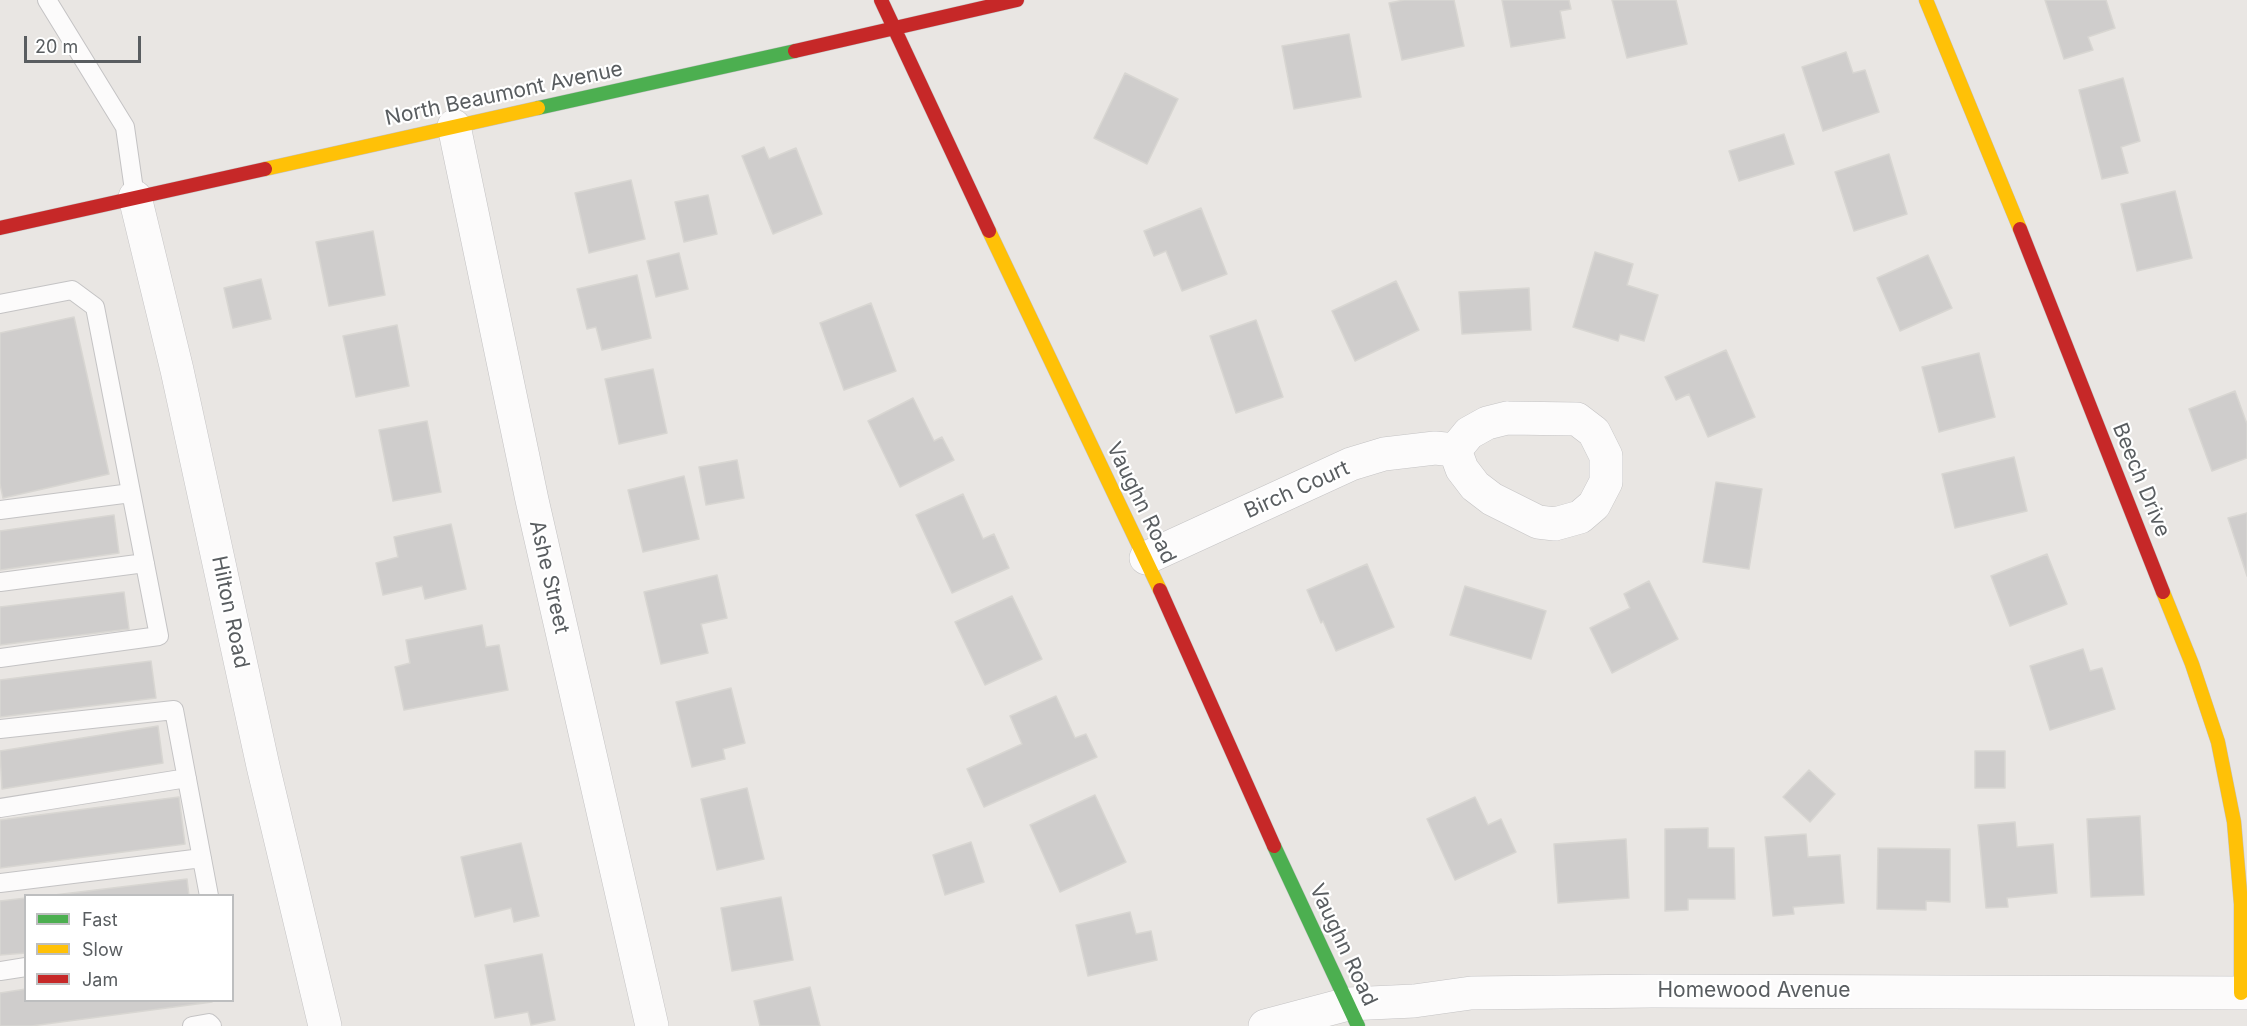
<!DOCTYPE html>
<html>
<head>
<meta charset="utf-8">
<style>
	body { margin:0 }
	#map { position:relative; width:2247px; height:1026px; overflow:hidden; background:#e9e6e3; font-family:Inter,sans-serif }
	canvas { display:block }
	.legend { position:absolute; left:24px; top:894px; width:210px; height:108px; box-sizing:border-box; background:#fff; border:2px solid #bdbebf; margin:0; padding:8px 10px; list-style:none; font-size:18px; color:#595d60 }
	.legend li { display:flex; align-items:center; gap:12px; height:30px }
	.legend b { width:30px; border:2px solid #bdbebf }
	.scale { position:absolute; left:24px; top:36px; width:117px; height:27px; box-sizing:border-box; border:3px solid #595d60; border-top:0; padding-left:8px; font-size:18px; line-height:21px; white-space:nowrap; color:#595d60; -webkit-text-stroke:4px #fff; paint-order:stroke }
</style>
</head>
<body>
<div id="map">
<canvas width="2247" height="1026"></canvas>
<ul class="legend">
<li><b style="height:8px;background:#4caf50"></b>Fast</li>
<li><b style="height:8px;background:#ffc107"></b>Slow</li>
<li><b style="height:8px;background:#c62828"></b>Jam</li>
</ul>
<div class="scale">20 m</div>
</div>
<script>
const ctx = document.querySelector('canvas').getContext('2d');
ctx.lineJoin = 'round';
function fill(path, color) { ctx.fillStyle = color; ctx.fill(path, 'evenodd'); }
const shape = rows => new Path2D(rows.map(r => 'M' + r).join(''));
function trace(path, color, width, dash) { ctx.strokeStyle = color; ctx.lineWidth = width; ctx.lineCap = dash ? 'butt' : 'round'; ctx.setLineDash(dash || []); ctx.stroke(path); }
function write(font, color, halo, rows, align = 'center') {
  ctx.font = font + ' Inter,sans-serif'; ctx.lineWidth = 4.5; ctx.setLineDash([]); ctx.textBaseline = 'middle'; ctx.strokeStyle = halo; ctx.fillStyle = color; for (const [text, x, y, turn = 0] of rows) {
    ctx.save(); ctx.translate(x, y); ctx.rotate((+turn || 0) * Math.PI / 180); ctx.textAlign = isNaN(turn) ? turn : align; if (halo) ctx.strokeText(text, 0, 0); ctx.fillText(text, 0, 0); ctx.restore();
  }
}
const building = shape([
	[1404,0,1454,0,1464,46,1402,60,1389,3,1404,0],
	[1502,0,1569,0,1571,9,1560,11,1565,38,1511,47,1502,0],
	[1612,0,1676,0,1687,44,1627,58,1612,0],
	[2045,0,2106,0,2115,28,2088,37,2093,50,2064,59,2045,0],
	[1349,34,1361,97,1294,109,1282,46,1349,34],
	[1846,52,1853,73,1865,70,1879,112,1823,131,1802,67,1846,52],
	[1125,73,1178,99,1147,164,1094,138,1125,73],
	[2123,78,2140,141,2121,147,2128,173,2102,179,2079,90,2123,78],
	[1784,134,1794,164,1739,181,1729,151,1784,134],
	[764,147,769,159,796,148,822,214,773,234,742,156,764,147],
	[1889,154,1907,214,1854,231,1835,172,1889,154],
	[631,180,645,239,589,253,575,193,631,180],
	[2175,191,2192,258,2137,271,2121,204,2175,191],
	[708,195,717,234,684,242,675,202,708,195],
	[1201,208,1227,274,1182,291,1166,251,1154,256,1144,231,1201,208],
	[373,231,385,295,329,306,316,242,373,231],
	[1595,252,1633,264,1627,285,1658,295,1644,341,1620,334,1618,341,1573,327,1595,252],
	[679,253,688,289,656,297,647,261,679,253],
	[1928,255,1952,308,1900,331,1877,278,1928,255],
	[637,275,651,338,602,350,596,327,587,329,577,289,637,275],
	[261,279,271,319,233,328,224,288,261,279],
	[1396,281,1419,330,1355,361,1332,311,1396,281],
	[1529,288,1531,330,1462,334,1459,292,1529,288],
	[871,303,896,371,844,390,820,323,871,303],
	[74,317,109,474,3,498,0,484,0,333,74,317],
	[1256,320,1283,397,1236,413,1210,336,1256,320],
	[397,325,409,386,356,397,343,336,397,325],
	[1726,350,1755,417,1708,437,1689,394,1676,400,1665,377,1726,350],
	[1979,353,1995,417,1939,432,1922,367,1979,353],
	[653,369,667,433,619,444,605,379,653,369],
	[2235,391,2247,424,2247,458,2212,471,2189,409,2235,391],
	[913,398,934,441,942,437,954,460,900,487,868,421,913,398],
	[427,421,441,492,393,501,379,430,427,421],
	[2014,457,2027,511,1955,528,1942,474,2014,457],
	[737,460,744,498,706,505,699,467,737,460],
	[684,476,699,539,643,552,628,490,684,476],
	[1716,482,1762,489,1749,569,1703,562,1716,482],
	[963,494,983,539,994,534,1009,568,952,593,916,515,963,494],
	[2247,513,2247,576,2228,518,2247,513],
	[114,515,119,553,0,570,0,531,114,515],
	[451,524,466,589,425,599,422,586,383,595,376,563,398,557,394,537,451,524],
	[2047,554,2067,604,2010,626,1991,576,2047,554],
	[1367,564,1394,627,1336,651,1323,621,1321,623,1307,590,1367,564],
	[717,575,727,618,701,624,708,653,661,664,644,592,717,575],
	[1649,581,1678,639,1612,673,1590,628,1630,608,1624,594,1649,581],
	[1465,586,1546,611,1531,659,1450,635,1465,586],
	[124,592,129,629,0,645,0,607,124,592],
	[1012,596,1042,659,985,685,955,622,1012,596],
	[482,625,486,647,499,645,508,690,404,710,395,667,410,663,406,640,482,625],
	[2083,649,2090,671,2102,668,2115,709,2050,730,2030,666,2083,649],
	[151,661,156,698,0,717,0,680,151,661],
	[731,688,745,743,723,749,725,759,692,767,676,702,731,688],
	[1056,696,1075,738,1086,734,1097,757,984,807,967,769,1022,744,1010,716,1056,696],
	[158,726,163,763,2,789,0,751,158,726],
	[1975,751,2005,751,2005,788,1975,788,1975,751],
	[1809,770,1835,794,1810,822,1783,797,1809,770],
	[747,788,764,859,717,870,701,799,747,788],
	[1095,795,1126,862,1060,892,1030,825,1095,795],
	[179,797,185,844,0,868,0,820,179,797],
	[1475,797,1488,825,1501,819,1516,852,1455,880,1427,819,1475,797],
	[2140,816,2144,895,2091,897,2087,819,2140,816],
	[2015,822,2017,847,2053,844,2057,893,2007,898,2008,907,1986,908,1978,825,2015,822],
	[1708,828,1708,848,1734,848,1735,899,1688,899,1688,910,1665,911,1665,829,1708,828],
	[1806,834,1808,857,1840,855,1844,903,1793,907,1794,914,1773,916,1765,837,1806,834],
	[1626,839,1629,898,1558,903,1554,844,1626,839],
	[971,842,984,882,945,895,933,855,971,842],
	[521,843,539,916,514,922,511,908,475,917,461,857,521,843],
	[1878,848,1950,849,1950,902,1926,901,1926,910,1877,909,1878,848],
	[187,879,189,896,46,896,187,879],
	[781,897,793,960,732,971,721,908,781,897],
	[26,898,26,953,0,955,0,901,26,898],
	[1130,912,1136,934,1151,931,1157,960,1088,976,1076,925,1130,912],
	[542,954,555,1020,531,1025,528,1012,495,1018,485,965,542,954],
	[810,987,820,1026,760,1026,754,1001,810,987],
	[26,989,26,1000,212,1002,31,1026,0,1026,0,993,26,989]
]);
const lane = shape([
	[47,0,125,127,135,197],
	[0,304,72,290,95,307,159,636,0,658],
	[0,510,131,493],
	[0,582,145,563],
	[0,729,174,710,209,896],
	[0,808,187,778],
	[0,883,202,858],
	[0,971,26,967],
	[192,1026,209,1023,212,1026]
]);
const street = shape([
	[454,126,532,500,652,1026],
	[135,197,177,370,263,766,325,1026],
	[1507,418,1577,419,1594,432,1606,456,1606,482,1594,505,1580,517,1555,524,1538,522,1492,499,1475,486,1462,469,1455,450,1469,433,1487,423,1507,418],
	[1146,558,1351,464,1384,454,1435,448,1455,450],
	[1265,1026,1348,1004,1414,1001,1471,993,1652,991,2247,993]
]);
const fast = shape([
	[538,108,795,51],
	[1274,846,1358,1026]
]);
const slow = shape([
	[1926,0,2020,229],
	[265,169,538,108],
	[989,231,1160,590],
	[2163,592,2192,664,2218,742,2234,822,2241,904,2241,993]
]);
const jam = shape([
	[881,0,989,231],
	[795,51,1017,0],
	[0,228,265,169],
	[2020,229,2163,592],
	[1160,590,1274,846]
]);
const streetNames = [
	["North Beaumont Avenue",504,94,-12],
	["Beech Drive",2141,480,68],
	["Birch Court",1297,490,-24],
	["Vaughn Road",1141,503,64],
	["Ashe Street",549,577,77],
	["Hilton Road",230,612,78],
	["Vaughn Road",1343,945,65],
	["Homewood Avenue",1754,991]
];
fill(building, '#cfcdcc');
trace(building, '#d8d6d2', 1.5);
trace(lane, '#c4c3c4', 20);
trace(street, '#c4c3c4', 34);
trace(fast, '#c4c3c4', 15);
trace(slow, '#c4c3c4', 15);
trace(jam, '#c4c3c4', 15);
trace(lane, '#fcfbfb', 18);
trace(street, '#fcfbfb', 33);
trace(fast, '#4caf50', 14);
trace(slow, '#ffc107', 14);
trace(jam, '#c62828', 14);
write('21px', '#595d60', '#fff', streetNames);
</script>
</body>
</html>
